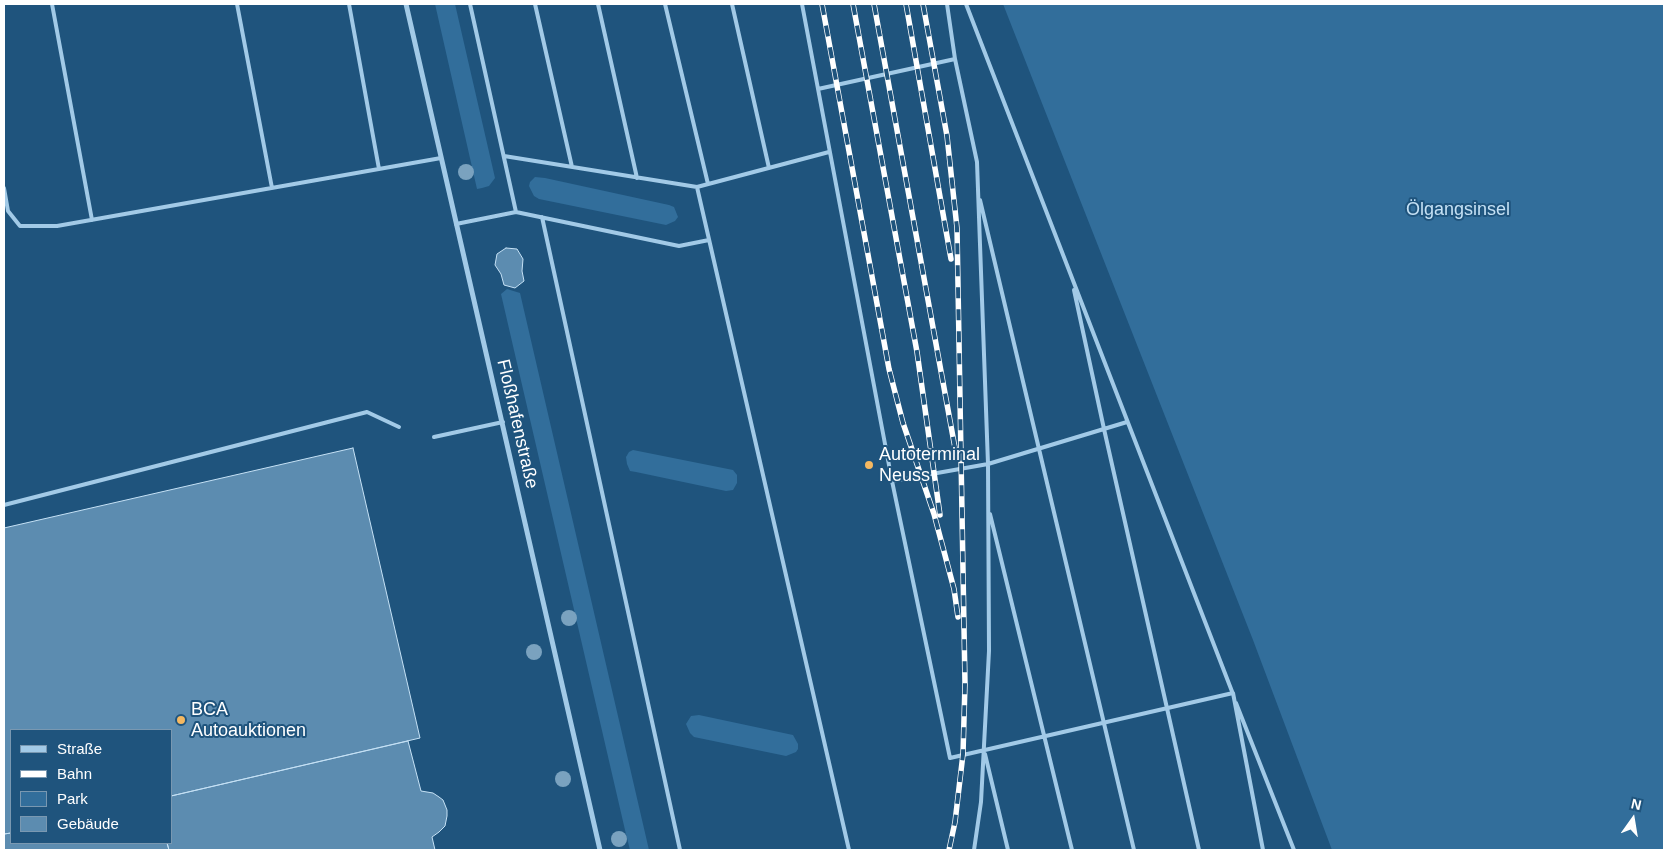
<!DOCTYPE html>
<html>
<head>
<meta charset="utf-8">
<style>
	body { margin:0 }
	#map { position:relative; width:1668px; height:854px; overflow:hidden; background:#1f547d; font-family:Arial,sans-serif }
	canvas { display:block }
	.frame { position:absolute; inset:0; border:5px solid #fff; pointer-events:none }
	.legend { position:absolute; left:10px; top:729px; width:162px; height:115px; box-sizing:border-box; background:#1f547d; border:1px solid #7998b1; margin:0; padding:6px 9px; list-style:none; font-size:15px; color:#fff }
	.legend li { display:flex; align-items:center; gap:10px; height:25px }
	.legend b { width:25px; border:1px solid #7998b1 }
	.north { position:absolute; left:1608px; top:794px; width:50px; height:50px; -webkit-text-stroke:4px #1f547d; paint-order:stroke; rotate:13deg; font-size:14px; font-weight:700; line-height:20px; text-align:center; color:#fff }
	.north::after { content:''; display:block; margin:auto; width:18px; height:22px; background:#fff; clip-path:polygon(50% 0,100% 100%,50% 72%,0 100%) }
</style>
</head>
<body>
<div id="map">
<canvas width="1668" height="854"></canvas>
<div class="frame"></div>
<ul class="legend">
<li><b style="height:6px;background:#a2cae7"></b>Straße</li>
<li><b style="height:6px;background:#fff"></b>Bahn</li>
<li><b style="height:14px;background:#326e9b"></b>Park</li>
<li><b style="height:14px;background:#5c8cb0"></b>Gebäude</li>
</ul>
<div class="north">N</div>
</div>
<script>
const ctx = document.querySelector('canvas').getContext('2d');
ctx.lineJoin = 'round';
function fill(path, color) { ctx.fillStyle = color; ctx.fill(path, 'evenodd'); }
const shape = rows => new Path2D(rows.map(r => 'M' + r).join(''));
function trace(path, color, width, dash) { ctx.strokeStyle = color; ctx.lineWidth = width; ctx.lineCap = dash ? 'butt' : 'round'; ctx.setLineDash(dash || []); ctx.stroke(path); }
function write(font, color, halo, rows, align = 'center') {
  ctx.font = font + ' Arial,sans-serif'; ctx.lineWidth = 4; ctx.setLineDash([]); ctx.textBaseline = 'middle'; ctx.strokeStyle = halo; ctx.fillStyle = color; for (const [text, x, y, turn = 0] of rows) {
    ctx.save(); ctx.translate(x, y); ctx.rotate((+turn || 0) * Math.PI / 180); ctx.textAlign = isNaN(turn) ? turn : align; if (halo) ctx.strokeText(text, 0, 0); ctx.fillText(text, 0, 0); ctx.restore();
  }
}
const green = shape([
	[435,4,455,4,495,178,489,186,482,188,477,189],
	[1003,4,1664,4,1664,850,1332,850,1253,640],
	[535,177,545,178,669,205,674,207,678,217,675,221,666,225,539,199,534,196,529,186,530,182],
	[507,289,520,293,649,850,630,850,625,830,501,294],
	[633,450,733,470,737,475,737,483,733,490,726,491,636,472,630,471,627,464,626,457,629,452],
	[699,715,793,735,798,744,798,749,796,752,786,756,694,737,690,733,686,724,691,716]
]);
const building = shape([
	[506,248,517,249,523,259,522,271,524,281,515,288,504,285,501,274,495,265,497,254,506,248],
	[353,448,420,738,171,796,171,730,11,730,11,833,4,834,4,528,353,448],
	[408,741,421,791,433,793,439,797,443,800,447,810,447,816,445,826,439,832,432,837,435,850,169,850,167,843,171,843,171,796,408,741],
	[11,833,11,843,167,843,169,850,4,850,4,834,11,833]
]);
const lane = shape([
	[52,4,92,220],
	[237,4,272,188],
	[349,4,379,169],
	[470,4,516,212],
	[535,4,572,167],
	[598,4,637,178],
	[665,4,708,184],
	[732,4,769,168],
	[802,4,892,481,950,758,1233,693,1263,850],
	[947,4,955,59,977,162,988,464,989,651,981,802,974,850],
	[966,4,1233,694],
	[818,89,955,59],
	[504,156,697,187,829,152],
	[697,187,849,850],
	[4,188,8,211,20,226,57,226,441,158],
	[980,200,1134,850],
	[542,217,680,850],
	[456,224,516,212,679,246,709,240],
	[1074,290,1104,429,1199,850],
	[434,437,503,422],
	[892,481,988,464,1127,422],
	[4,505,367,412,399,427],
	[990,514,1072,850],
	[1236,703,1294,850],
	[985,754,1008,850]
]);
const street = shape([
	[406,4,600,850]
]);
const rail = shape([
	[822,4,889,369,903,423,934,514,954,589,958,617],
	[853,4,917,352,940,515],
	[874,4,955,448],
	[906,4,951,259],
	[923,4,947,136,957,228,965,684,963,754,955,822,949,850]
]);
const trees = [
	[466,172],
	[569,618],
	[534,652],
	[563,779],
	[619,839]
];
const markers = [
	[869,465,5,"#f5b861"],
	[181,720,5,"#f5b861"]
];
const parkNames = [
	["Ölgangsinsel",1458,210]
];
const streetNames = [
	["Floßhafenstraße",517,424,77]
];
const poiNames = [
	["Autoterminal",879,455],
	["Neuss",879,476],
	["BCA",191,710],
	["Autoauktionen",191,731]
];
fill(green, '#326e9b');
fill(building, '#5c8cb0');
trace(building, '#c5e1f5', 1);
trace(lane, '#a2cae7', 4);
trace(street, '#a2cae7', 5);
trace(rail, '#fff', 5.5);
trace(rail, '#1f547d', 4, [11]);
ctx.fillStyle = '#7aa2bf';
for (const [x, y] of trees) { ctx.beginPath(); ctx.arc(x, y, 8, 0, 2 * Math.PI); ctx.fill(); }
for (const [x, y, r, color] of markers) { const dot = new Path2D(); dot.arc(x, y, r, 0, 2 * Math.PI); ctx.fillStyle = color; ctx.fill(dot); trace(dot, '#1f547d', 2); }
write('18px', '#c5e1f5', '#1f547d', parkNames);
write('18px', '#fff', '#1f547d', streetNames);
write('18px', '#fff', '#1f547d', poiNames, 'left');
</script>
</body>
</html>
